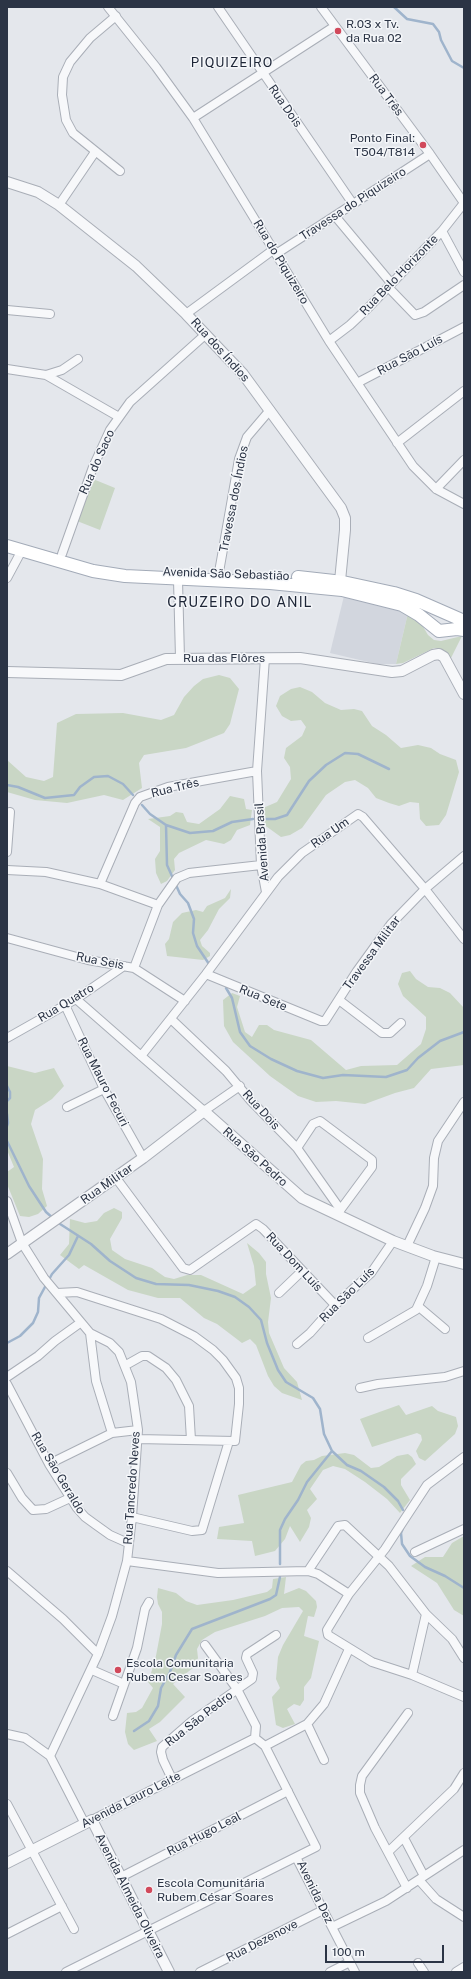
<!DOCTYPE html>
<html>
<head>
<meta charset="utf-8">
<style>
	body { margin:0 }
	#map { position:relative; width:471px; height:1979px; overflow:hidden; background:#e4e7ec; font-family:"Public Sans",sans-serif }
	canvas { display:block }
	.frame { position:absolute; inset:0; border:8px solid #2b3445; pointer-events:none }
	.scale { position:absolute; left:325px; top:1945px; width:119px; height:18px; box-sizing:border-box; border:2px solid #2b3445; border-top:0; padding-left:5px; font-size:12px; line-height:14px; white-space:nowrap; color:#2b3445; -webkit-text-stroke:3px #f4f6f9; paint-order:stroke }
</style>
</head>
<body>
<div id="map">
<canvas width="471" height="1979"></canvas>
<div class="frame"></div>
<div class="scale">100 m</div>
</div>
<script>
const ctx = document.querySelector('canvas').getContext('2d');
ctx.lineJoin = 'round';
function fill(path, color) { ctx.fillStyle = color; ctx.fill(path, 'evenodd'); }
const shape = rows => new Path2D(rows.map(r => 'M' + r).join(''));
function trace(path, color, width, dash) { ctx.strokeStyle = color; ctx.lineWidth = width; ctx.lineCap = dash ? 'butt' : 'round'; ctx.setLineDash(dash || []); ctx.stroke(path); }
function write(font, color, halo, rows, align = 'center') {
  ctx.font = font + ' "Public Sans",sans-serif'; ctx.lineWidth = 3; ctx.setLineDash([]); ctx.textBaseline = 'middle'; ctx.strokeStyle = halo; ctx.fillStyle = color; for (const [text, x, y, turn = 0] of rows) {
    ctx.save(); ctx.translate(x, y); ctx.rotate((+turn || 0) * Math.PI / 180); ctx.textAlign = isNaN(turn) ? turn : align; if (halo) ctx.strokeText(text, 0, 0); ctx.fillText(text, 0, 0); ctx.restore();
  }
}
const built = shape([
	[344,596,408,613,396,664,377,664,330,653]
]);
const green = shape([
	[93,479,115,488,100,530,77,521],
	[408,613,419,620,428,635,434,640,441,641,462,636,451,658,443,650,434,648,403,663,396,664],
	[219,675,230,678,239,689,230,724,224,733,186,748,144,755,139,763,142,788,123,800,104,795,67,803,35,800,7,792,7,760,26,777,44,781,53,777,57,723,76,714,123,713,161,720,174,715,184,697,194,686,203,679],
	[300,687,312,692,325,703,341,710,354,709,362,711,372,726,386,735,401,748,418,745,431,748,440,754,456,760,459,772,446,815,439,825,426,826,420,819,419,803,410,802,399,806,389,803,376,798,368,788,355,780,345,782,326,795,302,828,290,835,281,837,263,824,263,808,277,802,291,779,290,767,284,758,286,748,302,736,306,727,301,720,291,721,282,716,276,706,280,696,291,689],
	[230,796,244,799,246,809,252,810,250,825,237,830,231,840,224,844,206,840,179,853,174,859,175,870,167,881,161,884,156,873,155,859,160,851,160,827,148,819,170,816,176,812,183,813,187,822,199,824,220,809],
	[231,889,230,898,219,909,208,930,200,940,202,946,210,953,210,956,203,960,167,956,165,944,169,939,173,922,182,913,196,910,203,912,207,906,225,898],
	[410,971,416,979,428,987,440,988,450,993,464,1008,464,1065,431,1069,414,1088,395,1093,365,1104,336,1101,316,1102,298,1096,270,1076,233,1042,224,1026,223,1000,232,993,240,996,237,1007,245,1032,252,1037,259,1025,267,1025,274,1030,311,1040,346,1070,361,1066,397,1065,421,1044,426,1029,426,1017,403,996,398,984,402,973],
	[7,1066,35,1073,54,1068,64,1086,52,1099,35,1110,31,1124,43,1159,42,1189,47,1206,38,1214,29,1217,20,1216,7,1184,7,1172,14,1167,7,1150],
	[114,1208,122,1212,122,1218,110,1239,112,1250,125,1259,152,1268,165,1277,174,1279,187,1275,201,1275,243,1294,256,1285,254,1266,247,1243,259,1253,266,1262,266,1274,271,1298,268,1322,269,1333,284,1368,297,1382,302,1400,282,1393,274,1386,268,1376,256,1345,250,1339,242,1343,217,1324,204,1318,180,1298,158,1298,128,1290,84,1265,79,1269,60,1255,69,1244,70,1219,85,1223,97,1221,104,1213],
	[399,1405,406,1415,432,1406,438,1411,456,1417,458,1426,455,1434,425,1461,419,1458,416,1451,422,1440,421,1435,417,1433,372,1447,360,1419],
	[345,1453,354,1455,371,1468,379,1467,397,1456,408,1454,412,1457,416,1464,401,1479,401,1485,410,1500,400,1513,387,1499,365,1482,345,1469,333,1466,323,1470,310,1489,317,1499,307,1510,311,1518,309,1527,300,1542,290,1526,285,1539,275,1551,255,1556,252,1541,217,1539,219,1527,244,1523,238,1495,292,1482,301,1465,306,1461,314,1460,322,1456],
	[464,1536,464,1616,454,1610,437,1583,411,1566,425,1557,443,1557,452,1543],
	[286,1577,284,1594,299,1588,306,1591,316,1601,317,1607,314,1617,308,1616,304,1636,319,1641,311,1678,304,1687,304,1700,300,1706,294,1704,287,1709,295,1724,283,1728,276,1725,272,1697,280,1688,276,1679,278,1657,283,1645,303,1611,299,1607,282,1608,265,1616,215,1632,202,1640,197,1649,198,1658,194,1667,173,1684,185,1697,160,1722,149,1729,157,1741,134,1750,128,1744,125,1732,127,1713,136,1712,142,1708,153,1688,148,1682,155,1661,162,1624,162,1612,158,1604,157,1597,158,1588,176,1593,186,1601,197,1605,233,1600,267,1592,272,1588,273,1579]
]);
const stream = shape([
	[394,7,407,19,433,24,439,32,441,40,452,61,464,68],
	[7,785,18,787,45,798,74,795,80,787,94,777,108,776,123,784,133,795],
	[142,805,150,814,166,825,190,833,213,831,232,822,253,819],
	[266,819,275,819,287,815,309,781,326,765,345,753,358,754,389,769],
	[166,825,167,865,180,894,188,903,194,919,193,933,197,946,209,964],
	[226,988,232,998,240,1032,250,1046,271,1059,297,1071,323,1078,343,1075,386,1077,407,1070,418,1058,440,1041,464,1032],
	[7,1086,10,1092,10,1098,7,1101],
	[7,1114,8,1123,7,1126],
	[7,1141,29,1186,46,1212,54,1219],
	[57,1222,91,1244,110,1261,136,1278,156,1284,189,1285,218,1291,235,1297,249,1307,261,1320,267,1343,278,1370,286,1382,313,1398,320,1409,324,1434,332,1451,347,1465,361,1471,384,1487,398,1501,403,1510],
	[7,1343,20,1336,33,1323,38,1312,39,1298,52,1274,69,1255,78,1236],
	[403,1528,401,1533,402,1544,410,1556,425,1567,445,1576,464,1588],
	[280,1564,280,1530,285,1519,298,1500,307,1482,332,1451],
	[134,1731,149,1721,158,1706,161,1688,170,1672,176,1655,192,1629,270,1599,276,1595,280,1577]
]);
const minor = shape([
	[108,7,156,67,193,118,329,341,413,466,436,489,464,504],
	[218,7,353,204],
	[321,7,430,154,464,203,442,231,369,307,350,325,329,341],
	[116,16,90,38,70,62,63,77,62,95,66,120,73,133,120,171],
	[193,118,335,26],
	[59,205,95,152],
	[335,216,391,283],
	[442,231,464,272],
	[276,254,430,154],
	[388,287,415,315,424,312,464,285],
	[7,310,50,314],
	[186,314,273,250],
	[7,369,46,375,119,417],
	[46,375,62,370,78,359],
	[357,383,464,327],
	[397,443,464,391],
	[436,489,464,460],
	[62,554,93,467,110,430,130,402,206,334],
	[219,572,239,459,247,437,270,410],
	[7,578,22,550],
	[178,580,180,658],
	[265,658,257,771,261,865,266,892],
	[7,852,10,812],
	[7,870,46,872,100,884,158,905],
	[100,884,135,803,140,797,168,787,257,771],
	[7,938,88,960,134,968,185,1001],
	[134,968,158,905,177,878,189,873,261,865],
	[206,974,321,1021,325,1021,357,971,391,924,425,889,464,856],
	[76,999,204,1111,240,1086],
	[339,1000,382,1033,390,1033,401,1023],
	[65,1005,104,1089,143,1158],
	[171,1019,226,1071,251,1101,297,1148,340,1209],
	[7,1038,76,999,124,966],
	[141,1056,206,974,278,877,302,853,358,814,363,817,425,889,464,939],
	[67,1107,104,1089],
	[297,1148,313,1124,320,1121,372,1160,372,1167,338,1213],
	[116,1178,183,1268,190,1270,256,1224,263,1229,335,1305],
	[7,1201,22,1243,44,1278,90,1333,110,1343,119,1352,131,1382,138,1430,132,1517,127,1561,112,1616,98,1654,50,1756],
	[407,1246,425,1208,433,1186,434,1158,438,1141,464,1102],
	[57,1293,77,1292,161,1319,194,1336,213,1350,223,1360,236,1378,239,1388,239,1404,235,1441,137,1439],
	[279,1293,302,1271],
	[419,1307,445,1329],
	[90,1333,96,1381,112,1433],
	[368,1338,416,1310,427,1286,436,1257],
	[297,1344,310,1333,335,1305,371,1273,393,1241],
	[126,1365,142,1356,148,1356,166,1368,176,1380,189,1406,191,1440],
	[7,1377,38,1356,55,1341,80,1323],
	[7,1384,49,1464,77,1508,85,1517,96,1525,110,1535,128,1543],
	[360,1388,378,1384,445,1377,464,1371],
	[464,1457,427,1485,385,1549,349,1594,327,1630,328,1635,372,1662,412,1675,464,1697],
	[49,1464,112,1433,138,1430],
	[7,1473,22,1498,33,1510,46,1509,70,1498],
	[132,1517,192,1531,202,1530,229,1441],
	[415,1552,464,1529],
	[127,1561,218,1573,308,1571,318,1574,349,1594],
	[7,1571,63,1619,98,1654],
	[308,1571,338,1526,345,1525,389,1566,426,1614,452,1639,464,1658],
	[205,1645,237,1689,256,1726,255,1738],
	[92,1670,124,1684],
	[412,1675,426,1614],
	[113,1716,137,1648,145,1609,149,1602],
	[307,1724,324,1760],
	[7,1734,25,1738,50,1756,85,1824],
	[265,1746,307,1724,324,1704,349,1649],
	[172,1779,163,1760,161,1752,162,1747,192,1721,252,1679,253,1673,246,1658,247,1654,276,1635],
	[7,1804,74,1929],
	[92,1820,255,1738],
	[404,1838,424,1876],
	[388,1852,454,1789,464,1773],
	[296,1857,355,1972],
	[121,1877,288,1791],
	[419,1880,436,1899,464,1917],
	[407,1888,375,1828,360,1793,360,1785,362,1776,408,1713],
	[332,1927,386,1901,464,1850],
	[7,1934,62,1906],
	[418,1963,424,1972],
	[66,1972,316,1847,265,1746,255,1738],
	[200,1972,323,1910],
	[330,1972,350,1962],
	[456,1972,464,1967]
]);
const tertiary = shape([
	[7,182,38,192,59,205,136,266,186,314,243,374,341,508,345,518,345,530,340,581],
	[7,672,121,675,166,659,300,658,392,672,402,671,433,655,439,654,444,657,464,694],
	[7,1254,143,1158,204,1111,302,1198,393,1241,433,1256,464,1264],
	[7,1863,92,1820,169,1972]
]);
const primary = shape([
	[7,546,93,571,125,576,270,583,342,590,402,605,419,615,439,631,457,629,464,630],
	[298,577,343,582,394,593,416,600,464,621]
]);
const markers = [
	[338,31,4,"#d1495b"],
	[423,145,4,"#d1495b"],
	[118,1670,4,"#d1495b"],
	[149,1890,4,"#d1495b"]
];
const poiNames = [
	["R.03 x Tv.",346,24],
	["da Rua 02",346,38],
	["Ponto Final:",415,138,"right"],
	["T504/T814",415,152,"right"],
	["Escola Comunitaria",126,1663],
	["Rubem Cesar Soares",126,1677],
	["Escola Comunitária",157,1883],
	["Rubem César Soares",157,1897]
];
const streetNames = [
	["Rua Três",386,95,53],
	["Rua Dois",285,106,55],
	["Travessa do Piquizeiro",353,204,-33],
	["Rua do Piquizeiro",281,262,59],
	["Rua Belo Horizonte",399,275,-46],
	["Rua dos Índios",220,350,48],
	["Rua São Luís",410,355,-28],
	["Rua do Saco",97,462,-66],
	["Travessa dos Índios",234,499,-79],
	["Avenida São Sebastião",226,574,2],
	["Rua das Flôres",224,658],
	["Rua Três",175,788,-14],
	["Rua Um",330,833,-35],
	["Avenida Brasil",262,842,-94],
	["Travessa Militar",372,953,-54],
	["Rua Seis",100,961,11],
	["Rua Sete",263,998,22],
	["Rua Quatro",66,1003,-31],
	["Rua Mauro Fecuri",103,1082,63],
	["Rua Dois",261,1110,48],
	["Rua São Pedro",255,1157,42],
	["Rua Militar",107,1184,-35],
	["Rua Dom Luís",294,1262,47],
	["Rua São Luís",347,1295,-45],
	["Rua São Geraldo",58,1473,59],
	["Rua Tancredo Neves",132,1488,-86],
	["Rua São Pedro",199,1719,-38],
	["Avenida Lauro Leite",131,1800,-27],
	["Rua Hugo Leal",204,1834,-27],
	["Avenida Dez",315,1892,64],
	["Avenida Almeida Oliveira",130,1896,63],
	["Rua Dezenove",262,1941,-27]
];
const neighbourhoodNames = [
	["PIQUIZEIRO",232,63]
];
const quarterNames = [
	["CRUZEIRO DO ANIL",240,603]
];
fill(built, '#d2d6de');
fill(green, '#c9d6c5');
trace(stream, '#9fb4cc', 2.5);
trace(minor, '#a9aeb7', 10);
trace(tertiary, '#a9aeb7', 12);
trace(primary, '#a3abb8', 14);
trace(minor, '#f7f8fa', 8);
trace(tertiary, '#f7f8fa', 10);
trace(primary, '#fff', 12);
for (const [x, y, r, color] of markers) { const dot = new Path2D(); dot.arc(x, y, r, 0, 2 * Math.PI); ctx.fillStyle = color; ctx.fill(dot); trace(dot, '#f4f6f9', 1.5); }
write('12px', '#2b3445', '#f4f6f9', poiNames, 'left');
write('12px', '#2b3445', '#f4f6f9', streetNames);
ctx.letterSpacing = '1px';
write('13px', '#1d2536', '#f4f6f9', neighbourhoodNames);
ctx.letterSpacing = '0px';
ctx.letterSpacing = '1px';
write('14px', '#1d2536', '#f4f6f9', quarterNames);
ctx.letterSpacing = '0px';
</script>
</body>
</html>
